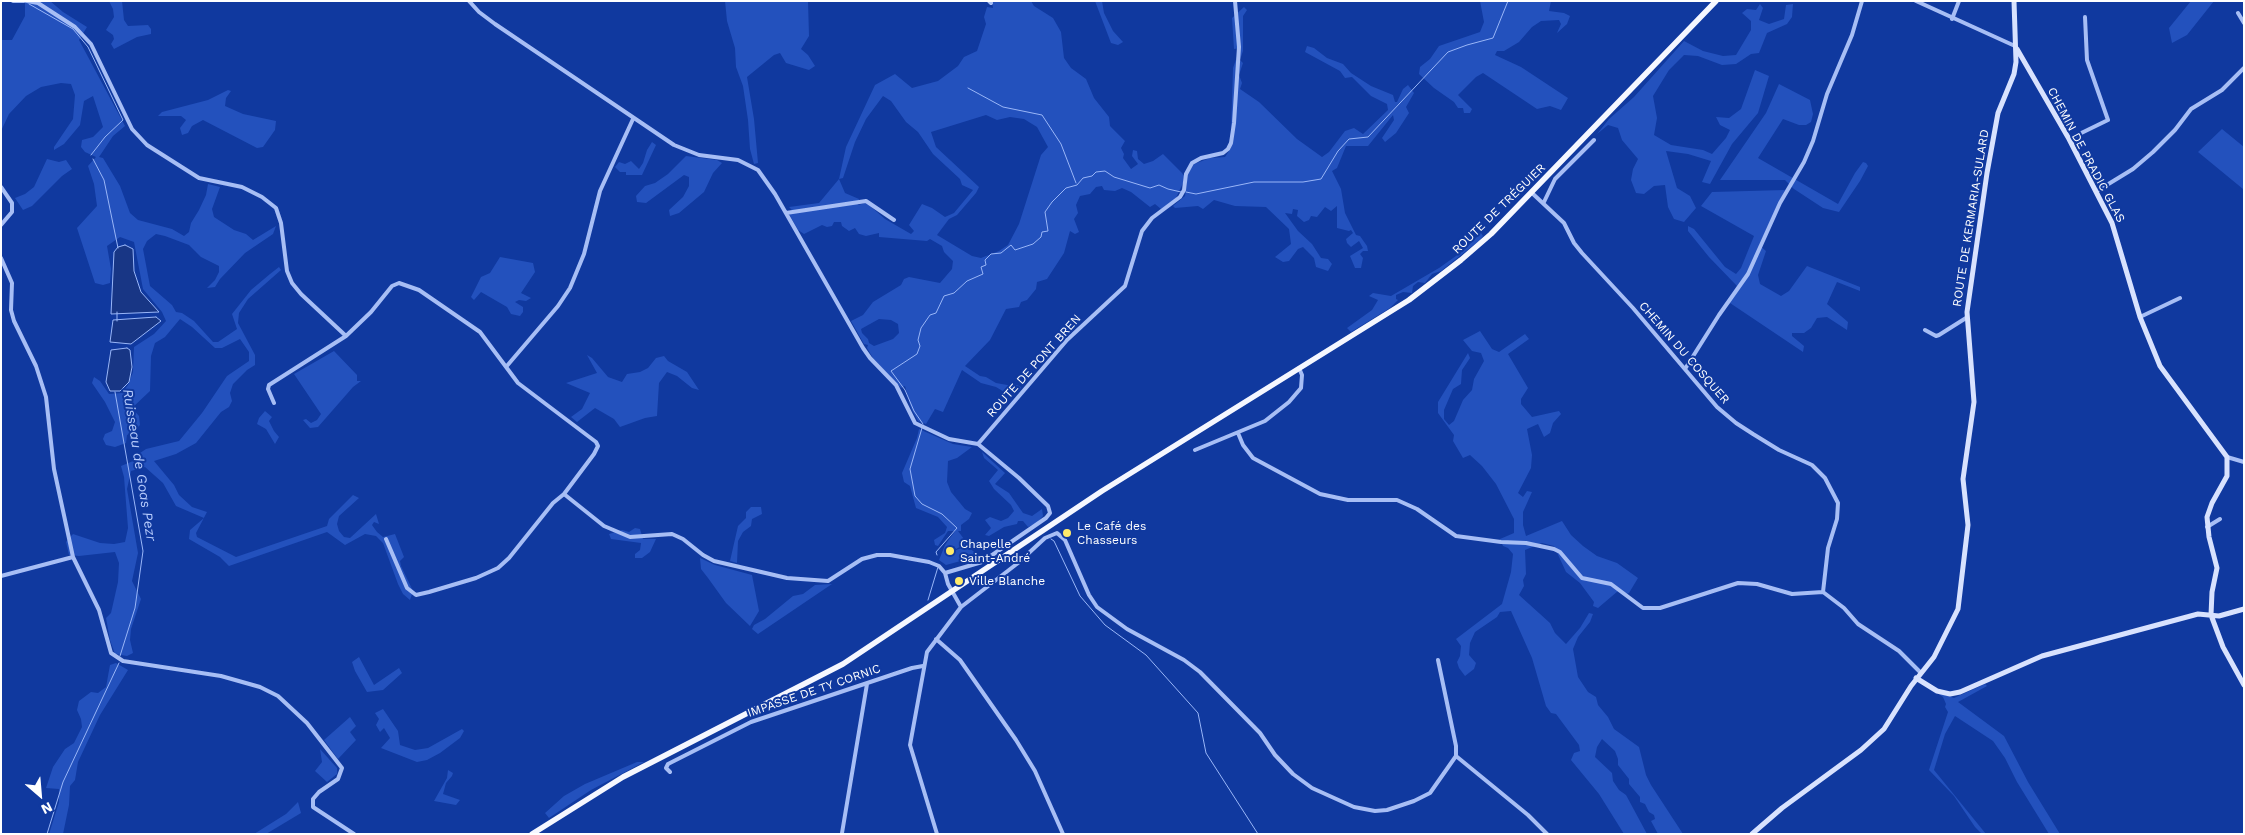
<!DOCTYPE html>
<html>
<head>
<meta charset="utf-8">
<style>
	body { margin:0 }
	#map { position:relative; width:2245px; height:835px; overflow:hidden; background:#10399f; font-family:"Work Sans",sans-serif }
	canvas { display:block }
	.frame { position:absolute; inset:0; border:2px solid #fff; pointer-events:none }
	.north { position:absolute; left:15px; top:770px; width:50px; height:50px; -webkit-text-stroke:4px #10399f; paint-order:stroke; rotate:153deg; font-size:14px; font-weight:700; line-height:20px; text-align:center; color:#fff }
	.north::after { content:''; display:block; margin:auto; width:18px; height:22px; background:#fff; clip-path:polygon(50% 0,100% 100%,50% 72%,0 100%) }
</style>
</head>
<body>
<div id="map">
<canvas width="2245" height="835"></canvas>
<div class="frame"></div>
<div class="north">N</div>
</div>
<script>
const ctx = document.querySelector('canvas').getContext('2d');
ctx.lineJoin = 'round';
function fill(path, color) { ctx.fillStyle = color; ctx.fill(path, 'evenodd'); }
const shape = rows => new Path2D(rows.map(r => 'M' + r).join(''));
function trace(path, color, width, dash) { ctx.strokeStyle = color; ctx.lineWidth = width; ctx.lineCap = dash ? 'butt' : 'round'; ctx.setLineDash(dash || []); ctx.stroke(path); }
function write(font, color, halo, rows, align = 'center') {
  ctx.font = font + ' "Work Sans",sans-serif'; ctx.lineWidth = 4; ctx.setLineDash([]); ctx.textBaseline = 'middle'; ctx.strokeStyle = halo; ctx.fillStyle = color; for (const [text, x, y, turn = 0] of rows) {
    ctx.save(); ctx.translate(x, y); ctx.rotate((+turn || 0) * Math.PI / 180); ctx.textAlign = isNaN(turn) ? turn : align; if (halo) ctx.strokeText(text, 0, 0); ctx.fillText(text, 0, 0); ctx.restore();
  }
}
const green = shape([
	[25,1,50,1,63,12,87,27,79,40,125,126,113,136,99,157,103,158,120,186,130,213,138,220,172,229,184,236,189,232,191,223,199,210,206,195,208,184,220,187,212,209,214,217,234,230,246,234,253,240,276,226,273,234,245,253,220,279,215,287,207,288,215,280,219,272,219,266,201,257,189,245,165,236,156,234,147,241,143,249,150,286,172,305,176,312,182,313,194,321,213,342,218,342,237,329,232,314,251,290,270,274,279,267,281,270,248,299,239,313,238,323,255,355,255,365,247,370,233,384,230,393,232,401,229,407,221,412,196,443,176,454,154,461,174,485,179,495,192,507,207,512,196,533,197,537,236,557,327,526,329,519,353,495,359,498,339,516,337,524,339,531,344,537,350,538,376,514,379,524,374,522,372,525,377,532,383,537,395,534,404,557,400,561,401,566,413,591,410,600,403,594,398,584,383,543,376,536,365,534,345,545,327,532,229,566,220,557,189,539,190,530,204,518,176,506,163,483,145,467,131,471,127,489,138,553,132,581,141,599,131,629,130,640,133,653,127,656,115,654,110,640,106,618,111,613,118,582,119,563,115,552,79,556,69,555,66,542,73,534,100,543,114,544,125,542,128,528,124,477,121,466,138,459,140,453,146,449,179,441,202,413,227,376,249,361,249,352,240,339,222,348,215,348,192,327,180,319,165,337,155,343,151,356,150,391,132,408,139,416,140,425,133,432,127,435,126,443,115,447,106,445,103,439,105,434,112,431,115,422,105,402,92,383,94,377,100,381,109,394,122,393,128,385,133,372,134,347,154,334,166,321,162,312,143,289,134,242,120,237,107,246,111,269,110,283,103,285,95,283,77,228,97,206,94,184,88,166,96,157,85,152,81,147,82,140,93,137,103,127,93,96,84,101,80,125,64,144,54,150,54,147,73,119,75,95,71,84,61,83,41,87,26,96,9,114,1,131,1,40,12,40,25,16],
	[109,1,122,1,124,20,128,26,148,25,151,29,151,34,137,37,114,49,111,44,114,39,113,35,106,30,114,17,113,9],
	[725,1,808,1,809,36,801,49,808,55,815,66,809,70,786,63,780,53,774,55,747,77,754,119,758,163,754,164,750,149,748,120,743,86,736,67,735,48,727,21],
	[992,1,1031,1,1034,6,1053,18,1061,32,1064,58,1071,68,1086,79,1094,98,1109,117,1110,126,1125,141,1121,148,1124,154,1123,158,1131,169,1138,164,1132,156,1133,150,1137,151,1138,159,1144,164,1153,161,1163,154,1182,173,1184,176,1183,183,1175,200,1161,209,1155,204,1150,207,1131,192,1122,188,1115,191,1104,190,1102,186,1096,187,1090,194,1080,196,1076,205,1078,213,1074,219,1079,232,1075,234,1070,231,1064,253,1047,279,1037,282,1036,289,1027,300,1021,302,1019,307,1006,309,990,340,965,366,980,376,986,377,996,383,1013,386,1017,385,1021,387,1020,390,1017,392,1012,390,1006,393,996,387,981,383,962,370,943,412,935,409,926,424,918,421,911,408,905,386,901,388,873,358,867,348,868,345,864,344,851,321,863,315,873,302,901,285,904,279,909,277,940,283,952,269,953,261,944,252,942,246,930,239,927,241,879,237,879,233,866,236,859,234,855,228,849,231,842,226,841,222,834,222,832,226,827,227,822,225,804,234,798,230,789,214,794,212,789,207,819,203,839,179,846,147,875,85,895,74,912,88,938,81,958,66,964,57,977,51,986,24,984,17,987,7,993,8],
	[883,96,891,101,906,122,918,132,933,154,960,179,962,185,973,190,954,213,945,217,932,208,922,204,909,225,914,231,911,234,885,219,869,205,865,203,858,205,859,199,845,193,839,179,843,178,855,142,866,119],
	[986,115,997,120,1010,117,1024,119,1037,127,1048,147,1041,155,1019,224,1008,245,999,251,981,258,972,256,937,235,949,219,957,215,976,193,979,187,936,147,931,132],
	[879,319,891,320,898,324,899,333,893,339,874,346,869,343,868,339,862,333,861,329],
	[1095,1,1102,1,1104,13,1113,31,1123,42,1118,45,1111,43],
	[1480,1,1551,1,1549,11,1564,13,1570,16,1567,24,1557,33,1561,24,1559,20,1541,21,1532,27,1519,42,1504,51,1497,51,1495,55,1521,67,1568,98,1561,110,1550,106,1537,109,1483,73,1476,77,1458,95,1472,109,1470,113,1464,113,1463,108,1458,108,1454,102,1434,88,1419,74,1420,67,1430,59,1439,46,1480,32,1484,22],
	[2191,1,2214,1,2187,35,2172,43,2169,28],
	[1760,4,1763,8,1759,20,1769,24,1784,19,1786,5,1793,4,1792,17,1787,24,1767,33,1759,53,1751,54,1736,64,1722,65,1698,56,1684,55,1669,70,1653,96,1657,118,1654,135,1671,145,1703,150,1712,154,1726,138,1730,130,1720,125,1716,117,1729,118,1741,109,1755,70,1769,76,1758,113,1732,144,1710,184,1702,182,1711,161,1688,154,1666,151,1677,188,1690,196,1696,208,1684,222,1674,219,1668,207,1665,185,1654,186,1644,194,1636,193,1631,180,1633,169,1638,159,1622,140,1618,128,1608,125,1597,134,1609,119,1634,97,1684,41,1703,51,1723,56,1736,55,1751,30,1751,21,1742,13,1747,9,1756,10],
	[1244,7,1247,10,1243,16,1243,51,1240,60,1243,63,1239,75,1242,83,1240,89,1259,102,1297,139,1322,157,1329,152,1345,131,1354,128,1363,134,1388,110,1387,104,1371,96,1352,77,1345,78,1340,71,1305,52,1307,46,1314,48,1327,58,1343,64,1351,73,1371,86,1393,95,1395,102,1397,102,1403,89,1408,85,1414,93,1406,107,1409,113,1396,133,1385,142,1382,138,1394,120,1393,115,1368,146,1346,146,1337,168,1332,171,1341,189,1345,213,1356,235,1360,236,1367,246,1368,251,1363,251,1360,254,1363,258,1361,268,1355,268,1350,256,1363,248,1359,241,1351,247,1347,243,1346,239,1353,233,1351,230,1349,231,1337,228,1337,206,1331,211,1325,207,1317,217,1311,216,1309,220,1304,222,1297,216,1298,210,1293,209,1292,214,1285,213,1298,231,1312,244,1321,258,1328,259,1332,264,1328,271,1316,267,1314,258,1303,247,1298,249,1289,261,1283,262,1275,257,1291,244,1289,229,1266,207,1235,206,1214,200,1203,209,1198,206,1175,208,1173,206,1185,196,1188,173,1194,164,1210,158,1225,157,1231,148,1229,144,1231,133,1233,68,1240,48,1234,49,1232,18],
	[1779,84,1810,100,1813,114,1811,122,1806,125,1799,125,1783,119,1758,158,1838,204,1855,173,1863,162,1866,163,1868,166,1860,181,1839,212,1823,208,1794,189,1785,180,1720,180,1766,113],
	[228,90,231,91,226,98,225,106,243,114,276,121,275,130,263,147,257,148,203,120,192,126,188,133,182,135,180,128,186,120,181,116,158,116,162,112,208,100],
	[2222,129,2244,147,2243,189,2198,152],
	[652,142,656,145,642,175,626,175,626,172,620,172,615,167,619,162,625,164,631,161,639,169,643,163,647,150],
	[686,156,717,160,722,163,713,173,704,192,679,213,670,216,669,210,683,197,689,186,689,177,684,175,646,203,637,202,636,196,645,186,655,183,668,174],
	[47,159,59,162,66,160,72,169,62,176,32,206,23,210,15,198,25,194,34,187],
	[1785,190,1759,245,1766,251,1758,275,1760,284,1781,296,1789,291,1807,266,1860,287,1860,291,1837,282,1827,304,1848,322,1847,330,1827,317,1817,318,1811,328,1804,333,1792,333,1792,336,1804,346,1803,352,1727,301,1737,286,1709,257,1688,231,1688,226,1694,229,1725,267,1736,274,1741,268,1754,236,1701,206,1712,192],
	[1481,233,1483,236,1480,240,1441,271,1432,274,1425,283,1418,282,1413,286,1412,293,1403,292,1396,295,1396,299,1398,300,1390,308,1351,332,1347,328,1372,310,1378,300,1369,296,1373,293,1391,296,1439,268,1463,251],
	[500,257,533,263,535,272,521,293,531,298,526,301,519,300,515,302,523,307,523,312,520,316,511,314,507,307,481,292,474,300,471,297,481,277,490,273],
	[1480,331,1492,349,1499,352,1525,334,1529,339,1508,354,1528,388,1521,399,1521,404,1532,417,1559,411,1561,414,1553,423,1550,433,1544,437,1538,424,1527,429,1532,455,1531,468,1518,493,1523,497,1527,491,1532,492,1523,512,1523,525,1526,536,1562,521,1571,535,1583,546,1597,556,1617,563,1638,578,1629,593,1624,595,1618,591,1598,608,1593,606,1594,602,1580,583,1566,572,1554,546,1542,543,1525,550,1526,574,1523,580,1524,586,1519,595,1550,623,1555,633,1566,644,1580,628,1589,613,1593,614,1590,622,1578,637,1573,649,1578,677,1588,692,1596,697,1598,705,1608,717,1614,729,1639,747,1646,775,1651,785,1683,834,1658,834,1651,821,1655,819,1654,815,1649,812,1645,804,1640,802,1640,797,1629,784,1629,779,1618,765,1618,759,1615,751,1602,739,1597,747,1595,757,1612,773,1613,781,1619,790,1626,795,1647,834,1624,834,1599,794,1571,760,1574,753,1580,751,1579,745,1556,714,1551,713,1546,706,1532,658,1511,611,1500,612,1497,617,1475,632,1470,643,1469,655,1476,663,1474,669,1465,676,1459,668,1457,662,1460,656,1461,646,1456,639,1502,604,1511,572,1513,554,1508,548,1503,546,1500,539,1514,533,1514,519,1496,484,1482,466,1470,455,1463,458,1453,441,1454,435,1438,413,1438,402,1468,353,1470,358,1462,370,1461,384,1453,389,1444,410,1444,419,1449,425,1454,421,1463,400,1472,390,1474,379,1484,361,1481,353,1472,351,1463,340],
	[334,351,357,375,357,381,361,381,353,387,318,427,310,428,303,420,306,419,311,423,317,420,321,414,294,374],
	[587,355,592,358,608,377,622,382,627,374,640,372,648,368,656,358,664,356,668,361,687,372,699,390,692,388,677,376,667,372,659,383,657,416,645,418,620,427,614,419,595,408,577,422,571,417,582,409,590,393,566,383,597,373],
	[265,411,272,417,269,421,274,431,279,437,275,444,266,429,257,424,259,418],
	[919,429,953,444,972,447,957,458,948,461,947,482,951,492,965,509,972,513,969,519,961,525,961,531,958,531,967,543,956,549,954,546,948,549,951,552,967,546,979,556,946,565,939,560,945,545,955,531,948,531,938,546,935,545,934,540,945,533,947,527,938,517,916,508,910,486,904,482,902,473,917,438],
	[982,452,1005,473,995,484,1009,493,1023,513,1032,516,1042,509,1043,516,1037,523,1028,527,1023,521,1018,521,1017,524,1004,527,989,536,985,535,991,528,985,520,990,517,1001,521,1008,518,1014,511,1011,505,994,489,989,481,998,470,984,458],
	[751,507,761,507,762,514,752,519,751,526,743,532,738,541,737,563,730,561,738,526,746,518,746,512],
	[635,528,640,529,643,539,656,539,650,552,642,558,635,558,635,554,640,550,641,543,611,539,609,534,622,530,629,532],
	[700,558,715,565,752,575,759,611,750,626,726,603,708,578,701,569],
	[832,584,758,634,752,629,754,625,765,619,793,596,803,594,815,585],
	[359,657,374,685,399,668,402,673,383,690,367,692,355,671,352,662],
	[116,663,128,670,100,715,78,762,75,780,70,786,69,805,63,834,49,834,59,802,59,789,46,788,53,767,65,749,74,743,82,727,81,719,77,710,79,701,91,692,98,693,106,687,110,665],
	[1985,684,1987,686,1958,702,2004,736,2028,782,2060,834,2049,834,2017,782,2005,758,1993,741,1955,716,1945,734,1934,770,1986,834,1982,834,1975,827,1954,796,1929,770,1948,712,1945,707,1946,704,1943,697,1936,692,1954,698],
	[383,709,398,731,400,745,415,750,428,748,462,729,464,731,460,738,440,753,427,760,417,762,381,748,390,738,384,728,380,732,376,725,379,719,375,713],
	[350,717,356,726,350,732,356,740,338,759,324,740],
	[320,749,337,768,337,774,327,782,315,771,322,762],
	[637,762,644,762,591,790,549,818,545,813,564,796,585,784],
	[448,770,453,773,452,776,446,783,443,794,460,800,456,805,434,801,447,778],
	[298,802,301,813,266,834,254,834,286,814]
]);
const water = shape([
	[125,245,133,249,134,271,141,292,159,312,111,314,114,252,118,247,125,245],
	[156,317,161,321,131,344,110,342,113,320,156,317],
	[127,348,130,350,132,367,129,382,120,391,110,391,106,382,111,350,127,348]
]);
const stream = shape([
	[29,4,73,29,88,47,123,120,105,137,91,155],
	[968,88,1003,107,1042,115,1061,144,1076,183],
	[93,159,104,180,118,248],
	[1186,192,1196,194,1254,182,1303,182,1321,179,1338,151,1349,139,1368,137,1448,52,1467,45,1493,38,1508,1],
	[117,321,117,312],
	[115,392,143,551,135,608,120,656],
	[923,424,914,411,905,390,891,371,917,354,920,346,918,340,921,328,930,315,936,313,944,296,954,293,967,281,983,274,981,267,986,265,985,260,991,254,1001,253,1011,245,1015,250,1033,244,1041,237,1042,232,1048,231,1045,212,1052,202,1066,188,1077,185,1083,178,1092,176,1096,172,1105,171,1114,177,1150,188,1159,185,1168,189,1181,192],
	[922,428,910,469,915,496,922,504,942,514,957,528,936,552,937,555],
	[1051,539,1054,541,1080,596,1105,625,1146,655,1198,713,1206,753,1258,834],
	[928,600,938,567],
	[47,834,63,782,119,663]
]);
const street = shape([
	[13,1,24,1],
	[27,1,38,3,75,27,91,44,132,129,147,145,199,178,242,187,262,197,276,208,281,223,287,271,292,283,301,294,346,336,371,312,392,286,399,283,419,290,480,332,518,383,596,442,598,446,594,454,564,494,604,526,630,537,672,534,683,539,703,555,714,561,787,578,828,581,862,559,877,555,890,555,929,562,939,566,945,573,948,584,961,607,927,652,910,745,937,834],
	[469,1,479,12,495,24,674,145,699,155,738,160,758,170,775,194,863,348,870,358,896,385,915,423,949,439,978,444,1019,478,1048,506,1050,513,1046,518,982,562,945,573],
	[989,1,991,3],
	[1916,1,2015,46],
	[2238,13,2244,23],
	[1952,19,1959,1],
	[2069,139,2108,120,2087,60,2085,17],
	[1,187,12,203,12,212,1,225],
	[2097,191,2133,169,2153,152,2175,130,2191,109,2222,90,2244,68],
	[1532,193,1564,223,1574,243,1582,253,1633,308,1717,407,1736,423,1753,434,1779,450,1812,465,1825,478,1838,503,1837,519,1828,548,1823,592],
	[1544,202,1555,179,1594,140],
	[786,213,866,201,894,220],
	[1,258,12,283,11,310,14,321,36,366,46,397,54,469,73,557,99,610,111,653,123,661,221,676,260,687,278,696,307,723,342,768,338,779,319,792,313,799,313,807,354,834],
	[2140,317,2180,298],
	[1925,330,1936,336,1939,335,1966,318],
	[506,367,558,306,570,288,584,254,600,191,633,119],
	[1685,369,1719,315,1748,274,1780,203,1804,162,1813,141,1827,94,1852,35,1862,1],
	[274,403,268,389,269,385,346,336],
	[1238,433,1243,445,1253,458,1320,494,1348,500,1397,500,1417,509,1456,536,1501,542,1526,543,1554,549,1560,552,1582,578,1611,584,1643,608,1660,608,1738,583,1757,584,1792,594,1823,592,1844,608,1858,624,1899,651,1921,673],
	[978,444,1067,340,1125,286,1142,231,1152,218,1180,197,1184,190,1186,174,1192,163,1201,158,1223,153,1228,149,1231,143,1234,123,1239,47,1235,1],
	[1195,450,1265,421,1289,402,1301,388,1302,375,1299,368],
	[2227,457,2244,462],
	[2207,527,2220,519],
	[386,539,407,588,416,595,429,592,476,578,498,568,509,558,553,503,564,494],
	[1,576,73,557],
	[961,607,1018,563,1045,538,1057,533,1065,540,1089,595,1097,607,1127,629,1184,660,1200,672,1260,733,1275,755,1293,774,1312,788,1354,807,1375,811,1387,810,1414,801,1430,793,1456,756,1528,815,1547,834],
	[936,639,960,660,1016,740,1035,771,1063,834],
	[1438,660,1456,746,1456,756],
	[670,772,666,768,668,764,751,722,912,668,923,666],
	[842,833,867,684]
]);
const secondary = shape([
	[2017,49,2069,139,2112,223,2140,317,2160,366,2227,457,2227,476,2212,503,2207,517,2209,537,2217,568,2212,592,2211,615,2223,647,2244,685],
	[1916,678,1937,691,1950,694,1960,692,2042,656,2198,614,2219,616,2244,609],
	[1752,834,1782,808,1861,750,1884,729,1911,686,1934,657,1958,609,1968,525,1963,479,1974,402,1967,312,1987,173,1998,113,2014,74,2016,62,2014,1]
]);
const primary = shape([
	[532,834,623,777,843,664,1102,491,1409,300,1461,260,1491,234,1716,1]
]);
const markers = [
	[1067,533,5,"#ffeb6b"],
	[950,551,5,"#ffeb6b"],
	[959,581,5,"#ffeb6b"]
];
const streetNames = [
	["CHEMIN DE PRADIC GLAS",2086,155,62],
	["ROUTE DE TRÉGUIER",1499,209,-44],
	["ROUTE DE KERMARIA-SULARD",1971,218,-81],
	["CHEMIN DU COSQUER",1684,353,49],
	["ROUTE DE PONT BREN",1034,366,-48],
	["IMPASSE DE TY CORNIC",814,691,-19]
];
const poiNames = [
	["Le Café des",1077,526],
	["Chasseurs",1077,540],
	["Chapelle",960,544],
	["Saint-André",960,558],
	["Ville Blanche",969,581]
];
const waterNames = [
	["Ruisseau de Goas Pezr",139,465,81]
];
fill(green, '#2351bd');
fill(water, '#183685');
trace(water, '#99b6f8', 1);
trace(stream, '#99b6f8', 1);
trace(street, '#a7bef5', 4);
trace(secondary, '#d8e2fe', 5);
trace(primary, '#f5f7ff', 5.5);
for (const [x, y, r, color] of markers) { const dot = new Path2D(); dot.arc(x, y, r, 0, 2 * Math.PI); ctx.fillStyle = color; ctx.fill(dot); trace(dot, '#10399f', 2); }
write('12px', '#fff', '#10399f', streetNames);
write('12px', '#fff', '#10399f', poiNames, 'left');
write('italic 14px', '#b4c9fb', '#10399f', waterNames);
</script>
</body>
</html>
